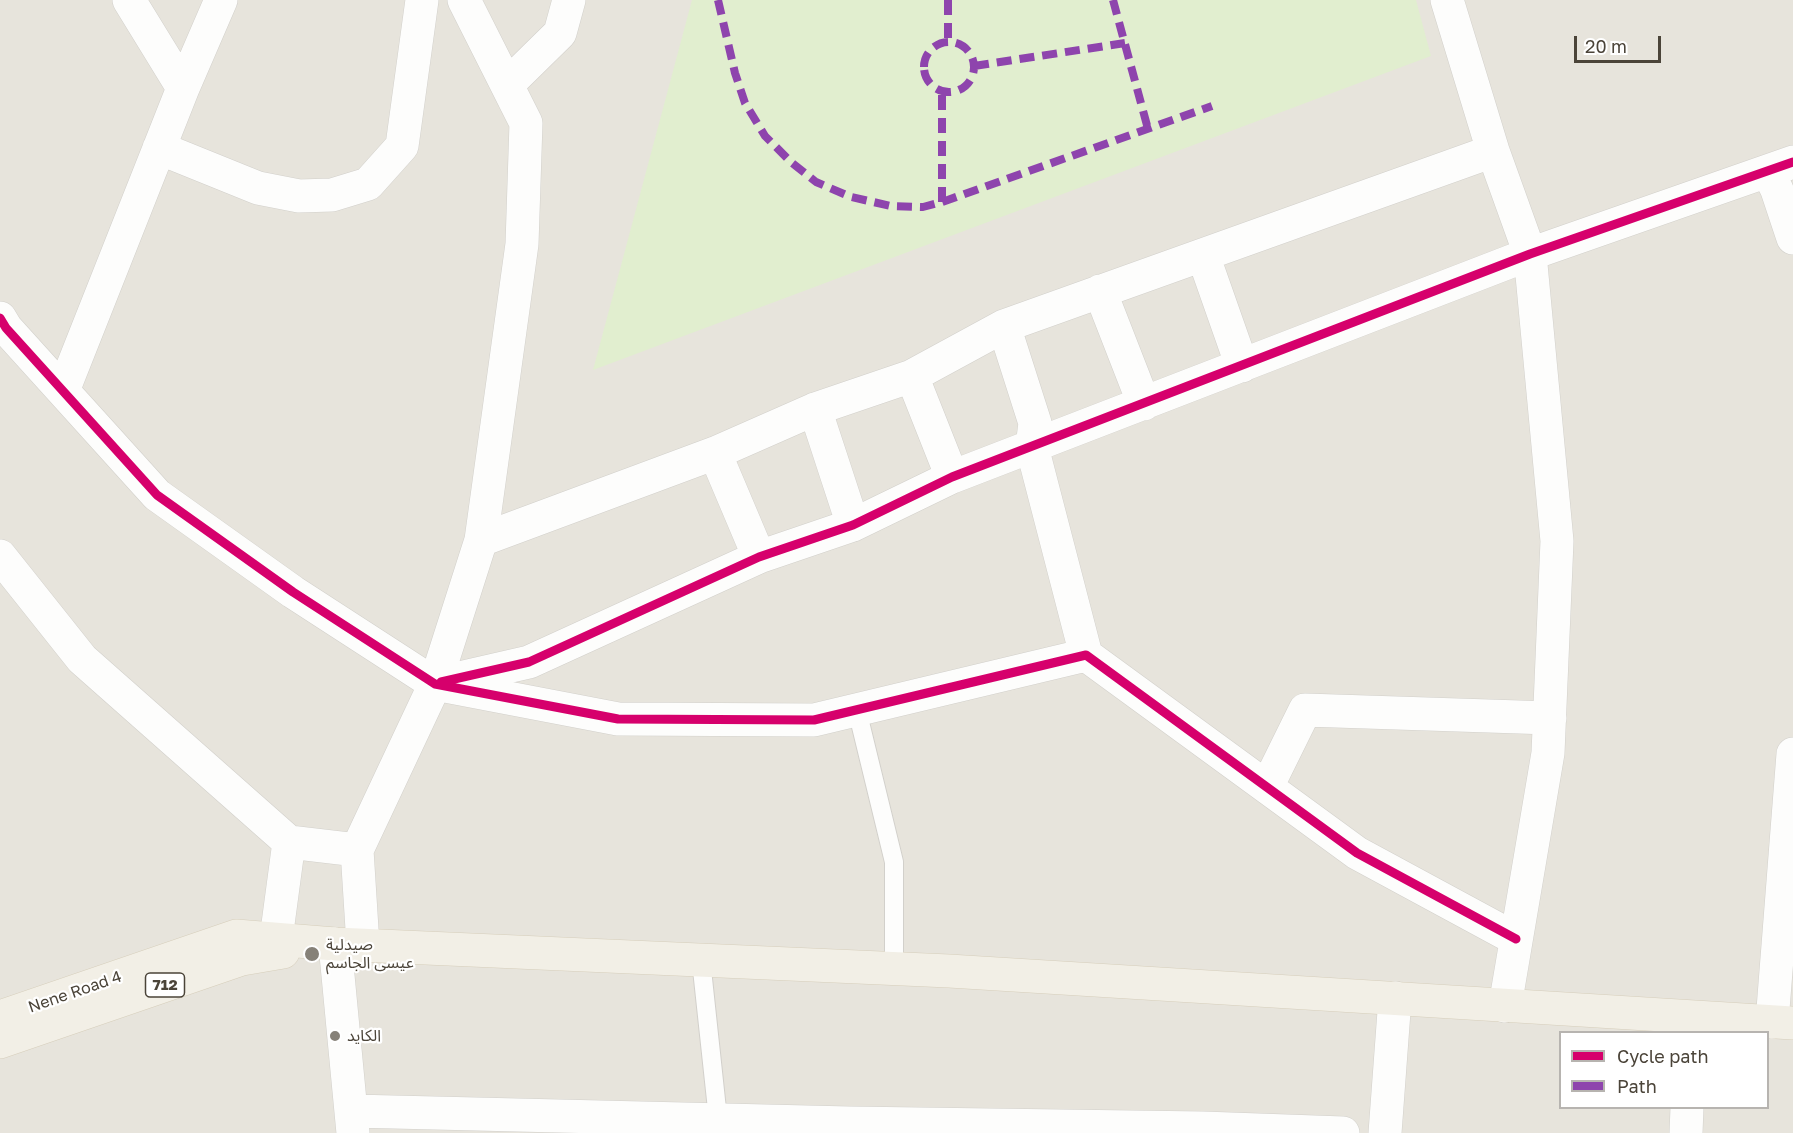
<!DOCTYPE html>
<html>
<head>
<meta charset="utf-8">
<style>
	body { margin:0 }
	#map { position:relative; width:1793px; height:1133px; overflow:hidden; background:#f4f2ee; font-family:"Golos Text",sans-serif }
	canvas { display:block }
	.legend { position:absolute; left:1559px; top:1031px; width:210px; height:78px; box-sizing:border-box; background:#fff; border:2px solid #b7b4b0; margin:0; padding:8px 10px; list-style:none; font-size:18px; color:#4b4439 }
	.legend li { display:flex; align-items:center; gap:12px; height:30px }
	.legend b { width:30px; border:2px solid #b7b4b0 }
	.scale { position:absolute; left:1574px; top:36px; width:87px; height:27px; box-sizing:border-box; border:3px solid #4b4439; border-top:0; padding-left:8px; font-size:18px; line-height:21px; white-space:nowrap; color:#4b4439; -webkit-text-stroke:4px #fff; paint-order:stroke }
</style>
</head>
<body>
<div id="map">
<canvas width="1793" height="1133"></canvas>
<ul class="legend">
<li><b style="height:8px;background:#d6006c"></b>Cycle path</li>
<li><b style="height:8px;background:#8e44ad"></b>Path</li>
</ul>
<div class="scale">20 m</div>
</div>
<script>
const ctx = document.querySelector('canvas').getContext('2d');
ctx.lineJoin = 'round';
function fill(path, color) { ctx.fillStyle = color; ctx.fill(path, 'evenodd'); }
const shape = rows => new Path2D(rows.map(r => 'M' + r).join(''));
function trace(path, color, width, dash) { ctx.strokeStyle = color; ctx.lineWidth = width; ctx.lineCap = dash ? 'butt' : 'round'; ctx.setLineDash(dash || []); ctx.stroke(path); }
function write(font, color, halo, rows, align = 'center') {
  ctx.font = font + ' "Golos Text","Noto Sans Arabic",sans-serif'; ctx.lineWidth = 4.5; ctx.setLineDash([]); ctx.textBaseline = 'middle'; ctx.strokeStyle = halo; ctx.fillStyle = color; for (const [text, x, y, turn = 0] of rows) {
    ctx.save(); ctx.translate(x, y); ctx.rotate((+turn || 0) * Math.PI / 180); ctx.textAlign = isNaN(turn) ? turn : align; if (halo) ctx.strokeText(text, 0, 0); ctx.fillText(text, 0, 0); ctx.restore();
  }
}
const residential = shape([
	[0,0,1793,0,1793,1133,0,1133],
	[1560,1032,1768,1032,1768,1108,1560,1108]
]);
const green = shape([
	[692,0,1416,0,1431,56,593,370]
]);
const service = shape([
	[857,710,894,862,894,968],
	[701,960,719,1128]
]);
const minor = shape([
	[129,0,183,88],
	[1447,0,1493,151,1530,254,1557,541,1548,753,1505,1006],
	[507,85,560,33,569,0],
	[159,148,258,188,299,196,332,195,368,184,402,146,422,0],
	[1768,171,1777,190,1793,238],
	[1203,255,1242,366],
	[1100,291,1144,404],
	[0,318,6,328,157,495,293,592,435,684,618,719,814,720,1086,655,1357,853,1516,939],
	[1004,326,1035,423,1032,447,1086,655],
	[912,376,952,477],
	[63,391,183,88,221,0],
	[815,409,853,525],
	[715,453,759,557],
	[481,540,715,453,815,409,912,376,1004,326,1493,151],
	[0,556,82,659,289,842,357,850],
	[446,681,529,662,759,557,853,525,952,477,1530,254,1793,162],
	[1267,787,1305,710,1550,718],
	[276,939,289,842],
	[335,944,353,1133],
	[363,945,357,850,435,684,481,540,522,244,526,123,464,0],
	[1772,1022,1793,754],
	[352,1111,849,1123,1203,1128,1343,1133],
	[1385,1133,1395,998],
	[1686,1133,1687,1108]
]);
const primary = shape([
	[0,1017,236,936,335,944,949,971,1793,1023],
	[0,1042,242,959,283,952]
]);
const quiet = shape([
	[718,0,735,73,745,103,765,136,791,162,816,182,851,197,891,206,923,207,942,202,1212,106],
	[948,0,948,41],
	[1113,0,1148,129],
	'924 67a25 25 0 1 1 50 0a25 25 0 1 1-50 0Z',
	[974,66,1125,43],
	[942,202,942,92]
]);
const cycleway = shape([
	[0,318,6,328,157,495,293,592,435,684,618,719,814,720,1086,655,1357,853,1516,939],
	[441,682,529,662,759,557,853,525,952,477,1530,254,1793,162]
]);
const markers = [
	[312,954,8,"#868178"],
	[335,1036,6,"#868178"]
];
const shields = [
	[165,985,39]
];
const shieldNames = [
	["712",165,985]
];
const poiNames = [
	["صيدلية",326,945],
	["عيسى الجاسم",326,963],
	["الكايد",347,1036]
];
const streetNames = [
	["Nene Road 4",75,992,-19]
];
fill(residential, '#e7e4dc');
fill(green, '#e1eecf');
trace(service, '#d2d0cb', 20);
trace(minor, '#d2d0cb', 34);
trace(primary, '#d6cebb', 34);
trace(service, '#fdfdfc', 18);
trace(minor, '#fdfdfc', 33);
trace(primary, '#f2efe6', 33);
trace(quiet, '#8e44ad', 8, [15, 8]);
trace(cycleway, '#d6006c', 9);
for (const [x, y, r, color] of markers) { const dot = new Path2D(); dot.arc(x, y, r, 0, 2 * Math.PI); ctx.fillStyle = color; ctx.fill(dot); trace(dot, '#fff', 2); }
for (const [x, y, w] of shields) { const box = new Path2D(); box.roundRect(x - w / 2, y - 12, w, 24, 4.5); ctx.fillStyle = '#fff'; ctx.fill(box); trace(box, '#4b4439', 1.5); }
write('bold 15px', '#4b4439', null, shieldNames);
write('16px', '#4b4439', '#fff', poiNames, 'left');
write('16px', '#4b4439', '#fff', streetNames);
</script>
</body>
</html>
